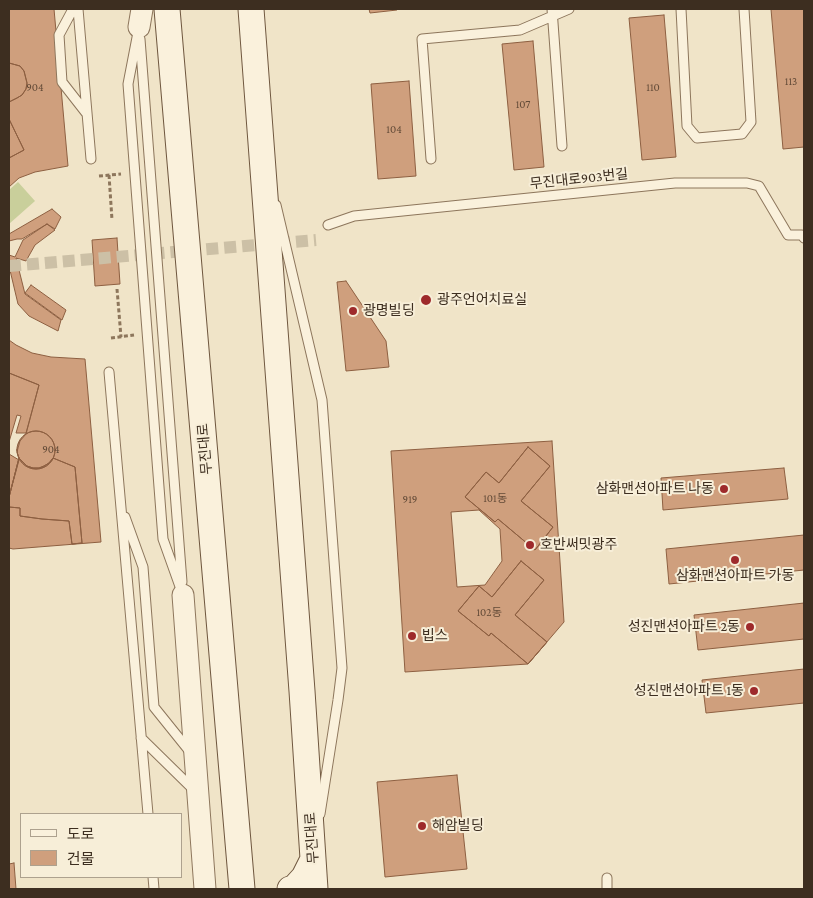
<!DOCTYPE html>
<html>
<head>
<meta charset="utf-8">
<style>
	body { margin:0 }
	#map { position:relative; width:813px; height:898px; overflow:hidden; background:#f0e4c8; font-family:"Crimson Pro","Noto Sans KR",serif }
	canvas { display:block }
	.frame { position:absolute; inset:0; border:10px solid #3d2e20; pointer-events:none }
	.legend { position:absolute; left:20px; top:813px; width:162px; height:65px; box-sizing:border-box; background:#f7eed8; border:1px solid #ada18e; margin:0; padding:6px 9px; list-style:none; font-size:15px; color:#3d2e20 }
	.legend li { display:flex; align-items:center; gap:10px; height:25px }
	.legend b { width:25px; border:1px solid #ada18e }
</style>
</head>
<body>
<div id="map">
<canvas width="813" height="898"></canvas>
<div class="frame"></div>
<ul class="legend">
<li><b style="height:6px;background:#faf1dc"></b>도로</li>
<li><b style="height:14px;background:#cf9f7d"></b>건물</li>
</ul>
</div>
<script>
const ctx = document.querySelector('canvas').getContext('2d');
ctx.lineJoin = 'round';
function fill(path, color) { ctx.fillStyle = color; ctx.fill(path, 'evenodd'); }
const shape = rows => new Path2D(rows.map(r => 'M' + r).join(''));
function trace(path, color, width, dash) { ctx.strokeStyle = color; ctx.lineWidth = width; ctx.lineCap = dash ? 'butt' : 'round'; ctx.setLineDash(dash || []); ctx.stroke(path); }
function write(font, color, halo, rows, align = 'center') {
  ctx.font = font + ' "Crimson Pro","Noto Sans KR",serif'; ctx.lineWidth = 4; ctx.setLineDash([]); ctx.textBaseline = 'middle'; ctx.strokeStyle = halo; ctx.fillStyle = color; for (const [text, x, y, turn = 0] of rows) {
    ctx.save(); ctx.translate(x, y); ctx.rotate((+turn || 0) * Math.PI / 180); ctx.textAlign = isNaN(turn) ? turn : align; if (halo) ctx.strokeText(text, 0, 0); ctx.fillText(text, 0, 0); ctx.restore();
  }
}
const green = shape([
	[18,182,35,201,9,224,9,190]
]);
const building = shape([
	[9,9,54,9,68,166,35,172,19,178,9,187,9,9],
	[369,9,397,9,397,10,370,13,369,9],
	[771,9,804,9,804,147,783,149,771,9],
	[664,15,676,157,642,160,629,18,664,15],
	[533,41,544,167,514,170,502,44,533,41],
	[9,63,20,66,24,71,27,83,26,89,22,95,17,98,9,102,9,63],
	[9,63,20,66,24,71,27,83,26,89,22,95,17,98,9,102,9,63],
	[409,81,416,176,378,179,371,84,409,81],
	[9,119,24,150,9,158,9,119],
	[9,119,24,150,9,158,9,119],
	[52,209,61,217,55,229,47,224,22,239,17,239,9,241,9,234,52,209],
	[47,224,55,230,35,245,26,261,16,258,25,294,61,320,58,331,29,316,18,304,9,266,9,255,15,257,23,240,47,224],
	[117,238,120,284,95,286,92,240,117,238],
	[346,281,386,341,389,367,346,371,337,282,346,281],
	[31,285,66,310,62,320,25,293,31,285],
	[9,340,16,345,32,353,51,357,85,359,101,542,13,549,9,548,9,340],
	[9,373,39,385,26,434,20,441,18,448,17,452,19,458,9,497,9,373],
	[9,373,39,385,26,433,16,433,21,416,17,415,9,442,9,373],
	'17 450a19 19 0 1 1 38 0a19 19 0 1 1-38 0Z',
	'17 450a19 19 0 1 1 38 0a19 19 0 1 1-38 0Z',
	[552,441,564,622,528,664,405,672,391,451,552,441],
	[479,510,500,529,502,561,485,585,457,587,451,512,479,510],
	[528,447,550,466,521,501,553,527,535,550,498,519,495,522,465,497,486,472,499,483,528,447],
	[528,447,550,466,521,501,553,527,535,550,498,519,495,522,465,497,486,472,499,483,528,447],
	[9,454,19,460,9,497,9,454],
	[19,458,27,466,33,468,39,468,44,466,49,463,53,458,75,467,82,543,72,544,69,521,42,519,20,516,20,508,9,507,9,497,19,458],
	[19,458,27,466,33,468,39,468,44,466,49,463,53,458,75,467,82,543,72,544,69,521,42,519,20,516,20,508,9,507,9,497,19,458],
	[784,468,788,499,663,510,661,478,784,468],
	[804,535,804,570,669,584,666,549,804,535],
	[521,561,544,580,515,615,547,642,528,664,491,633,489,636,458,611,479,586,492,597,521,561],
	[521,561,544,580,515,615,547,642,528,664,491,633,489,636,458,611,479,586,492,597,521,561],
	[804,603,804,639,698,650,694,615,804,603],
	[804,669,804,703,706,713,702,680,804,669],
	[457,775,467,869,385,877,377,782,457,775],
	[14,863,16,889,9,889,9,864,14,863]
]);
const pedestrianTunnel = shape([
	[9,266,316,240]
]);
const path = shape([
	[109,175,112,220],
	[99,176,121,174],
	[117,289,121,337],
	[111,338,134,335]
]);
const service = shape([
	[73,9,59,35,62,82,87,114],
	[78,9,91,159],
	[552,9,562,146],
	[681,9,687,126,697,138,742,134,751,122,744,9],
	[139,27,128,84,163,539,183,595],
	[140,39,182,582],
	[431,159,422,39,520,30,569,9],
	[276,205,322,400,342,668,338,700,320,814],
	[328,225,354,216,675,183,747,183,759,186,788,235,802,235,804,238],
	[109,372,148,814],
	[125,517,143,567,154,707,191,753],
	[141,738,194,790],
	[153,877,154,889],
	[607,878,607,889]
]);
const tertiary = shape([
	[139,27,142,9],
	[183,595,205,889]
]);
const secondary = shape([
	[167,9,242,889],
	[251,9,302,691,315,889],
	[290,889,294,888,304,877,313,859]
]);
const markers = [
	[426,300,6,"#9e2a2b"],
	[353,311,5,"#9e2a2b"],
	[724,489,5,"#9e2a2b"],
	[530,545,5,"#9e2a2b"],
	[735,560,5,"#9e2a2b"],
	[750,627,5,"#9e2a2b"],
	[412,636,5,"#9e2a2b"],
	[754,691,5,"#9e2a2b"],
	[422,826,5,"#9e2a2b"]
];
const numberNames = [
	["113",791,82],
	["904",35,88],
	["110",653,88],
	["107",523,105],
	["104",394,130],
	["904",51,450],
	["101동",495,499],
	["919",410,500],
	["102동",489,613]
];
const streetNames = [
	["무진대로903번길",579,179,-6],
	["무진대로",205,449,-95],
	["무진대로",312,838,-94]
];
const poiNames = [
	["광주언어치료실",437,300],
	["광명빌딩",363,311],
	["삼화맨션아파트 나동",714,489,"right"],
	["호반써밋광주",540,545],
	["삼화맨션아파트 가동",735,576,"center"],
	["성진맨션아파트 2동",740,627,"right"],
	["빕스",422,636],
	["성진맨션아파트 1동",744,691,"right"],
	["해암빌딩",432,826]
];
fill(green, '#c9cf9b');
fill(building, '#cf9f7d');
trace(building, '#8d5f41', 1);
trace(pedestrianTunnel, '#ccc0a6', 12, [12, 6]);
trace(service, '#8d765c', 11);
trace(tertiary, '#8d765c', 23);
trace(secondary, '#6f573f', 27);
trace(path, '#8d765c', 3, [4, 2.5]);
trace(service, '#faf1dc', 9);
trace(tertiary, '#faf1dc', 21);
trace(secondary, '#faf1dc', 25);
for (const [x, y, r, color] of markers) { const dot = new Path2D(); dot.arc(x, y, r, 0, 2 * Math.PI); ctx.fillStyle = color; ctx.fill(dot); trace(dot, '#f7eed8', 2); }
write('11px', '#624a37', null, numberNames);
write('14px', '#3d2e20', '#f7eed8', streetNames);
write('14px', '#3d2e20', '#f7eed8', poiNames, 'left');
</script>
</body>
</html>
